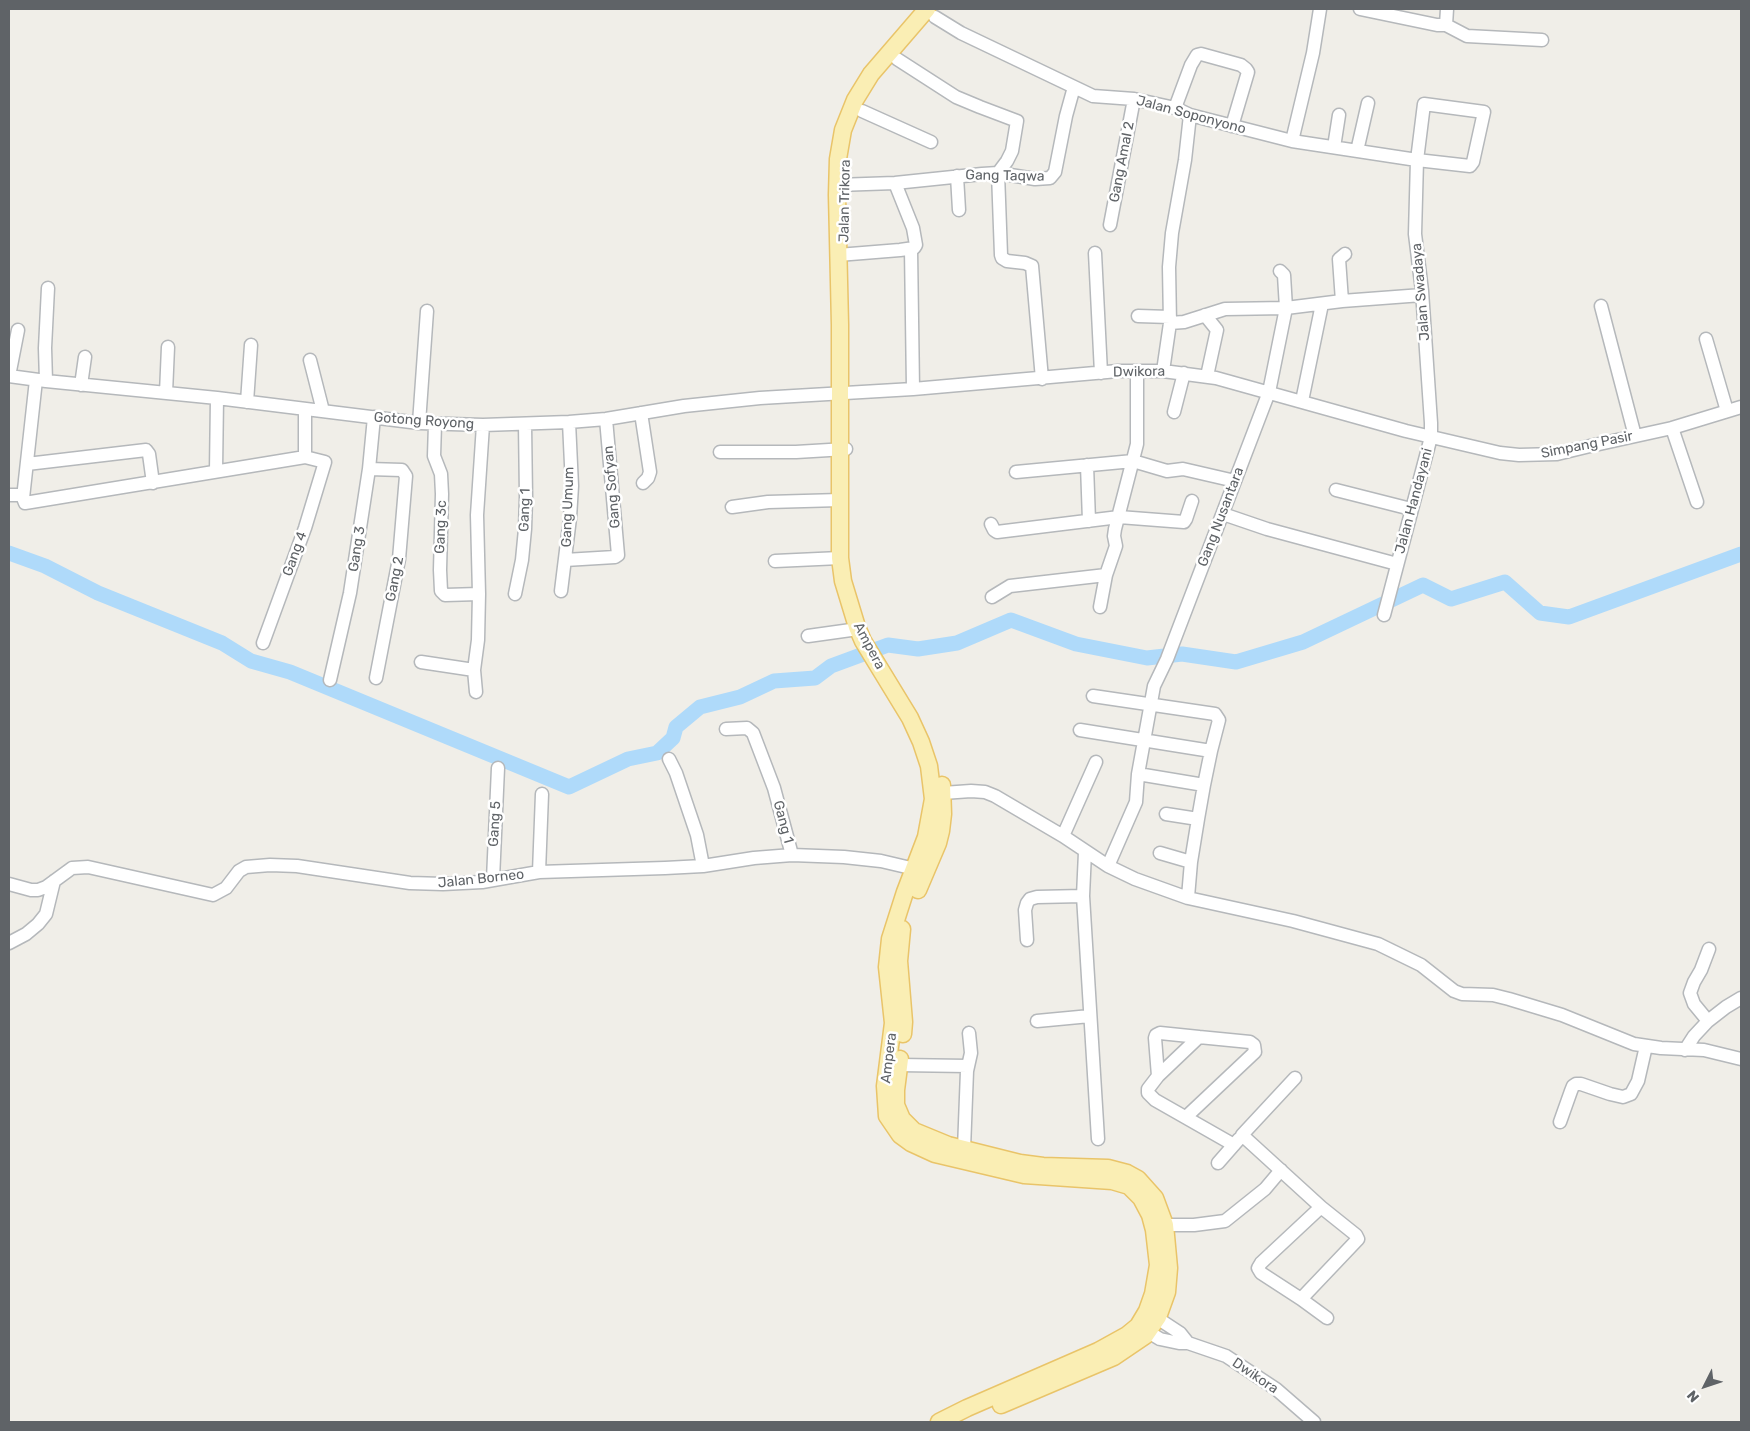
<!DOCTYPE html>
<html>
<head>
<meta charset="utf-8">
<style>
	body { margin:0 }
	#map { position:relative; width:1750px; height:1431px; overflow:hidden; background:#f0eee8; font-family:Rubik,sans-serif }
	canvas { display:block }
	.frame { position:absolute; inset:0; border:10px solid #5f6367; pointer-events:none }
	.north { position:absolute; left:1680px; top:1361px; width:50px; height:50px; -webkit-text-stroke:4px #fff; paint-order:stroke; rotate:229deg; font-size:14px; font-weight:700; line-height:20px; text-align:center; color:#5f6367 }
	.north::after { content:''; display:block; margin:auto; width:18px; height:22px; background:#5f6367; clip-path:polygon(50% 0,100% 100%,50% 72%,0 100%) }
</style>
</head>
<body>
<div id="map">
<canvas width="1750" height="1431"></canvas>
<div class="frame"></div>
<div class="north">N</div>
</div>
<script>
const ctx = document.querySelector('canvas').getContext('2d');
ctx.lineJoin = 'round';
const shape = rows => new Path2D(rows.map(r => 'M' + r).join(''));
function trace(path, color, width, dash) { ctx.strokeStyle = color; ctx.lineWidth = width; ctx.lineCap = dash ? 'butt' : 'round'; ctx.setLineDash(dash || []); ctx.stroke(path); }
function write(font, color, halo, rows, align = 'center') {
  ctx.font = font + ' Rubik,sans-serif'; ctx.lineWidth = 5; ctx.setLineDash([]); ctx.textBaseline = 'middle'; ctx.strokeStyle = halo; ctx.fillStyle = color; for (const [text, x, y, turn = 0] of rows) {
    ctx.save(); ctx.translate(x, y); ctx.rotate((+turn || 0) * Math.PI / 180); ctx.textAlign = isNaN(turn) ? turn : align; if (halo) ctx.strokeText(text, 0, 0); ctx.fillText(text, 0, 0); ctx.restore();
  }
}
const river = shape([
	[9,553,45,566,98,593,222,643,251,661,290,672,569,787,628,759,657,753,673,738,676,727,700,707,740,697,774,681,815,678,831,666,888,645,918,649,957,643,1011,620,1076,644,1147,658,1182,654,1236,662,1303,642,1423,585,1451,599,1505,582,1540,613,1569,617,1741,554]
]);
const minor = shape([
	[1360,9,1437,25,1446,25,1447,9],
	[935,17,961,33,1093,96,1134,99,1175,108,1190,115,1292,141,1417,160,1415,234,1422,291,1431,423,1431,437,1384,615],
	[1446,25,1467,36,1542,40],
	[897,59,956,97,980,107,1017,121,1012,151,1007,161,998,173,1001,255,1002,258,1007,261,1025,263,1032,266,1042,379],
	[1424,104,1484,112,1473,162,1470,166,1417,160,1424,104],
	[1175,108,1191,65,1197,55,1201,54,1241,65,1246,69,1248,72,1232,126],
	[862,111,931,142],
	[1292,141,1313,53,1320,9],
	[1334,147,1339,115],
	[1357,151,1368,103],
	[957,176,959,210],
	[837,185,895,183,982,174,998,173,1035,179,1050,178,1055,172,1066,116,1074,87],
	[1110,225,1134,99],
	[911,249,913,389],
	[1095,253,1101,373],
	[838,255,900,250,914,248,916,245,913,228,895,183],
	[1342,301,1339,259,1345,254],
	[1601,306,1635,436],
	[1205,315,1217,330,1207,376],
	[1138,316,1170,317],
	[1170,323,1184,322,1225,309,1286,308,1342,301,1422,295],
	[1706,339,1727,411],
	[310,360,323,411],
	[1163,371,1170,323,1169,267,1172,233,1185,160,1190,115],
	[9,376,46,381,217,398,419,423,483,425,569,422,606,419,684,406,760,398,913,389,1118,371,1163,371,1216,378,1406,431,1500,453,1519,455,1557,454,1590,446,1672,428,1741,407],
	[9,376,18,330],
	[36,380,23,498,25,503,305,457,325,462,305,528,263,643],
	[46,381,45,348,48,288],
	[81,385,85,357],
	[166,393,168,347],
	[1302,401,1322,304],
	[247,402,251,345],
	[1174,412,1184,373],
	[641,413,650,472,648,478,643,483],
	[419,423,427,311],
	[435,424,434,456,441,474,442,494,440,570,441,591,445,595,479,594],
	[1672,428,1697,502],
	[720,452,796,452,846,449],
	[305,457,305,409],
	[27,464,146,450,149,454,153,483],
	[1087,465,1089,521],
	[369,469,402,470,406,476,399,559,376,678],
	[216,471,217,398],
	[1016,472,1133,461,1167,471,1183,469,1235,481],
	[1336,490,1411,509],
	[9,495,23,495],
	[732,507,768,502,840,500],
	[1223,514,1267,529,1397,564],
	[991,524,994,530,997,532,1119,517,1184,522,1186,519,1192,501],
	[565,560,615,557,618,555,606,419],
	[775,561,840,558],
	[561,591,570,518,572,486,569,422],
	[515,594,522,560,525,529,526,497,525,424],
	[992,597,1010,586,1106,575],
	[1100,607,1106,575,1116,546,1114,536,1115,529,1137,444,1137,371],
	[808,636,858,629],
	[421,662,474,670],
	[330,680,350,593,369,469,374,417],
	[476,692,474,670,478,640,479,594,477,515,483,425],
	[726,729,747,728,753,733,774,788,792,855],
	[1080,730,1211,751,1219,720,1215,714,1093,696],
	[669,759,676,773,697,835,703,866],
	[1138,774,1204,785,1211,751],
	[943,793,971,791,985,792,995,796,1063,836,1108,866,1135,879,1188,898,1293,921,1378,944,1421,965,1454,991,1462,994,1493,995,1509,999,1562,1015,1634,1044,1661,1048,1704,1050,1741,1059],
	[1166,814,1198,819,1204,785],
	[1063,836,1096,762],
	[1085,852,1083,896,1098,1139],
	[1160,853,1191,862],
	[1108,866,1136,802,1138,774,1154,686,1167,659,1269,392,1286,308,1284,275,1280,271],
	[539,872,542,794],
	[493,879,498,768],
	[9,884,31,890,38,890,46,887,72,868,88,867,213,895,226,888,239,871,246,867,270,865,297,866,410,883,443,884,482,882,539,872,665,868,703,866,754,858,792,855,844,857,881,861,915,869],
	[1188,897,1191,862,1198,819],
	[1027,940,1025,910,1027,903,1030,899,1037,897,1083,896],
	[9,943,26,934,38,924,46,914,54,881],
	[1037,1021,1090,1016],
	[1708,1021,1694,1004,1690,993,1694,982,1701,970,1709,949],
	[1685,1050,1694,1036,1708,1021,1726,1007,1741,998],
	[899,1065,968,1066],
	[1158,1076,1155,1038,1156,1035,1160,1033,1199,1037],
	[1295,1078,1242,1135,1321,1207,1356,1235,1358,1239,1301,1299],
	[1186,1117,1255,1052,1254,1045,1250,1042,1199,1037,1158,1076,1148,1089,1148,1093,1155,1100,1234,1145],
	[1560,1122,1571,1091,1573,1086,1576,1084,1581,1084,1610,1094,1623,1097,1631,1094,1638,1081,1646,1046],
	[964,1149,967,1071,971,1053,969,1033],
	[1218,1163,1239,1139],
	[1321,1207,1261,1263,1258,1268,1261,1273,1301,1299,1327,1318],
	[1165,1225,1194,1225,1225,1221,1265,1189,1281,1170],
	[1151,1314,1180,1333,1188,1343],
	[1140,1327,1160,1339,1179,1343,1188,1343,1226,1356,1276,1389,1314,1422]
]);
const major = shape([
	[927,9,871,74,855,100,843,130,838,159,837,195,840,325,840,558,843,581,857,627,863,641,910,718,921,742,929,766,933,799,926,837,905,892,890,939,887,967,893,1023,885,1086,887,1116,900,1135,911,1143,935,1154,1024,1175,1112,1181,1129,1186,1141,1198,1150,1215,1154,1230,1158,1265,1153,1294,1147,1311,1138,1326,1127,1335,1098,1351,967,1408,939,1422],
	[918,890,938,843,941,831,943,814,942,785],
	[902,929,899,961,904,1022,903,1034],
	[900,1059,896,1090,896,1105,902,1119,914,1131,948,1145,1020,1163,1043,1166,1108,1168,1127,1173,1138,1179,1155,1198,1165,1225,1169,1268,1167,1292,1158,1317,1145,1336,1114,1357,1001,1405]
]);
const streetNames = [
	["Jalan Soponyono",1191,115,15],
	["Gang Amal 2",1122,162,-79],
	["Gang Taqwa",1005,176,1],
	["Jalan Trikora",845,201,-89],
	["Jalan Swadaya",1421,292,-95],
	["Dwikora",1139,372,-1],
	["Gotong Royong",424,421,4],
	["Simpang Pasir",1587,445,-11],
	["Gang Sofyan",612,487,-95],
	["Jalan Handayani",1414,501,-75],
	["Gang Umum",568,507,-88],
	["Gang 1",525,510,-88],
	["Gang Nusantara",1221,517,-69],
	["Gang 3c",441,527,-88],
	["Gang 3",357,549,-81],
	["Gang 4",295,554,-70],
	["Gang 2",395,579,-79],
	["Ampera",869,646,62],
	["Gang 1",783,822,75],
	["Gang 5",495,824,-87],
	["Jalan Borneo",481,879,-6],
	["Ampera",889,1058,-83],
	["Dwikora",1255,1376,34]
];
trace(river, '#afdafa', 15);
trace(minor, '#b5b8bb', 15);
trace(major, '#e9c469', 19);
trace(minor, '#fff', 12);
trace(major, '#faeeb4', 16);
write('14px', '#5f6367', '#fff', streetNames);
</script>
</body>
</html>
